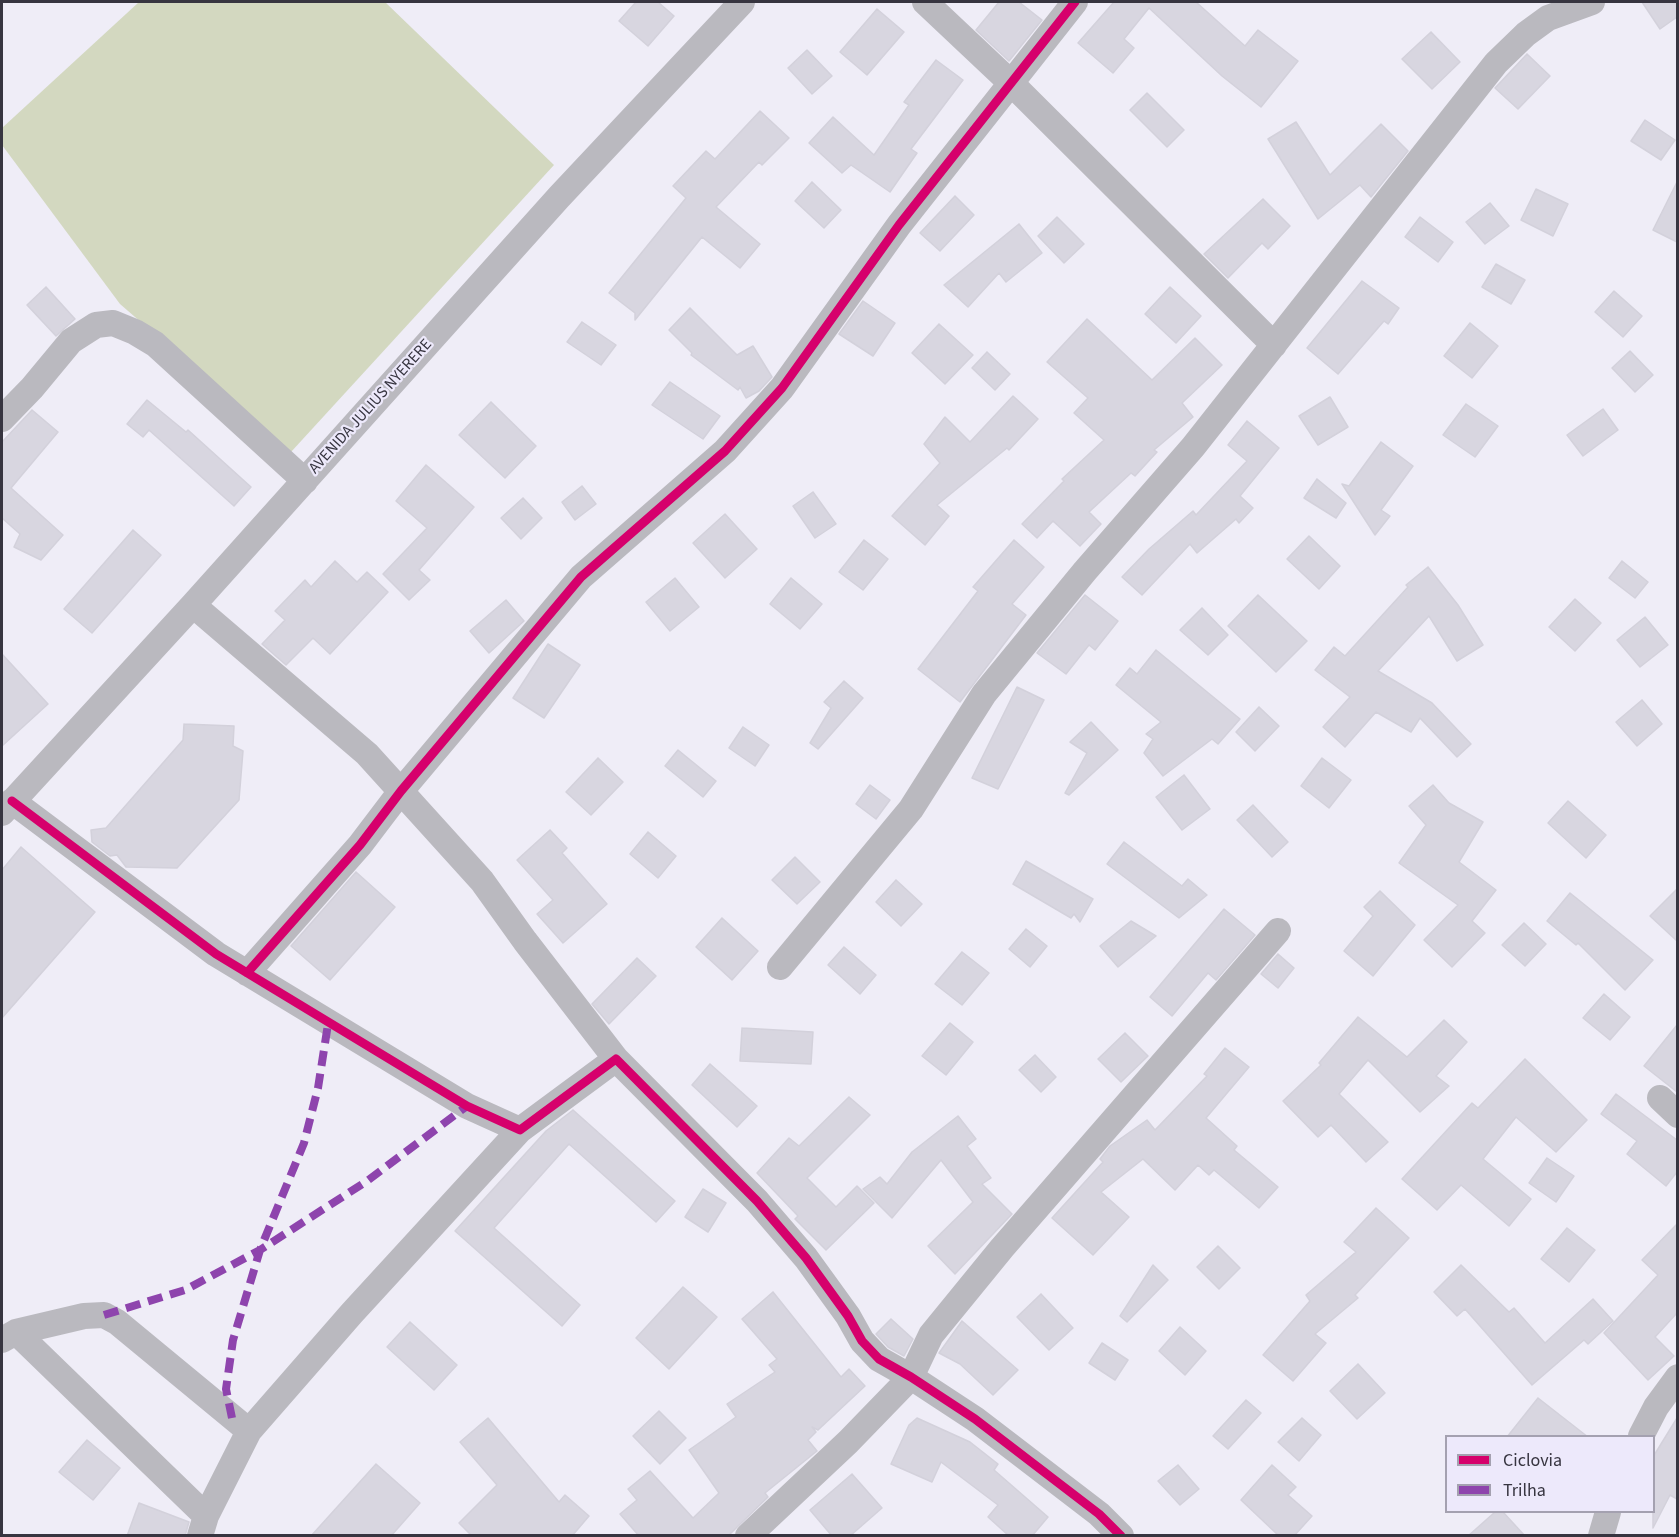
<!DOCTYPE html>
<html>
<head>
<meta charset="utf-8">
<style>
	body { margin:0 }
	#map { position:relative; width:1679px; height:1537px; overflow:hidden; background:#efedf7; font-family:"Source Sans 3",sans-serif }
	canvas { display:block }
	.frame { position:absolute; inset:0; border:3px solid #373540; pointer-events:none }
	.legend { position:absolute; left:1445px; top:1435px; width:210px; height:78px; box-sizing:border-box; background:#ede9fb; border:2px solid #a4a1b0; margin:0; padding:8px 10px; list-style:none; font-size:18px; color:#373540 }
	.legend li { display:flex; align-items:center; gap:12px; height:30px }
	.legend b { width:30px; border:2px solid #a4a1b0 }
</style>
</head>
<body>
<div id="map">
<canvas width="1679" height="1537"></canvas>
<div class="frame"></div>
<ul class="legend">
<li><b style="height:8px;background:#d6006c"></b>Ciclovia</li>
<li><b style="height:8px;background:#8e44ad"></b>Trilha</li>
</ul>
</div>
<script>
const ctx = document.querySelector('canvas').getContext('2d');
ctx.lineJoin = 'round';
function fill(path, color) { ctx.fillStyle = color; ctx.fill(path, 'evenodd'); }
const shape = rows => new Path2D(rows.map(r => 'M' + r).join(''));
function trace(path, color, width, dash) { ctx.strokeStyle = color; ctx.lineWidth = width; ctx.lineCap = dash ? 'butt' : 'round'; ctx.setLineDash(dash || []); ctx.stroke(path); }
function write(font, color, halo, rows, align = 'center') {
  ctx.font = font + ' "Source Sans 3",sans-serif'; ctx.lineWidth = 4.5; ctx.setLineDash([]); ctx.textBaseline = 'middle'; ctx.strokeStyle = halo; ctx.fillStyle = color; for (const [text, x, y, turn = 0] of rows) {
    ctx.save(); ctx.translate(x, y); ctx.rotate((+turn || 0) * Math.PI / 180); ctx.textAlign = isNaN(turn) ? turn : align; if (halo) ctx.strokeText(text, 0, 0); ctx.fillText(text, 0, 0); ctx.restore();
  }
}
const green = shape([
	[139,2,385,2,554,165,291,452,120,304,2,145,2,128]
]);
const building = shape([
	[636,2,658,2,674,16,648,46,619,21,636,2],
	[999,2,1019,2,1042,20,1009,61,976,30,999,2],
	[1114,2,1196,2,1245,46,1258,30,1298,61,1261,107,1222,76,1149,8,1124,39,1134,48,1113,73,1078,43,1114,2],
	[1642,2,1677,2,1677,17,1660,29,1642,2],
	[877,9,904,32,867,75,840,52,877,9],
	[1431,32,1460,62,1432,89,1402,59,1431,32],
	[807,50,832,76,812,94,788,68,807,50],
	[1527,54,1550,76,1518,109,1495,88,1527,54],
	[936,60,963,80,911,149,917,153,890,192,851,165,842,173,809,143,833,117,874,155,909,105,904,102,936,60],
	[1147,93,1184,130,1167,147,1130,110,1147,93],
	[760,111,789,138,762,165,759,162,716,207,760,244,740,268,702,237,635,320,635,313,609,293,686,198,673,186,706,151,715,159,760,111],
	[1645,120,1675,140,1661,160,1631,141,1645,120],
	[1296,122,1330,175,1381,124,1408,151,1371,197,1360,185,1318,219,1268,139,1296,122],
	[812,182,841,210,824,228,795,201,812,182],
	[1677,182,1677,242,1653,230,1677,182],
	[1536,189,1568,204,1553,236,1521,220,1536,189],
	[955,196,974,215,940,251,920,233,955,196],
	[1263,199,1290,226,1268,249,1262,243,1228,278,1204,254,1263,199],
	[1490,203,1509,226,1485,244,1466,222,1490,203],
	[1057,217,1084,244,1064,263,1038,236,1057,217],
	[1420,217,1453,242,1438,262,1405,237,1420,217],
	[1019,224,1042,253,1006,282,999,273,968,307,944,285,1019,224],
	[1496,264,1525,280,1511,304,1482,287,1496,264],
	[1362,281,1399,308,1388,324,1384,321,1338,374,1307,348,1362,281],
	[46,287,75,319,56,336,27,305,46,287],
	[1170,287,1201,316,1176,343,1145,314,1170,287],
	[1614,291,1642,316,1623,337,1595,312,1614,291],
	[863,301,895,323,873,356,839,334,863,301],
	[690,308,737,355,753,346,772,377,759,391,746,398,740,387,738,390,691,355,692,353,669,330,690,308],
	[1087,319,1152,380,1195,338,1222,365,1182,403,1193,417,1154,450,1157,452,1135,476,1131,473,1089,512,1101,524,1080,546,1053,521,1037,538,1022,524,1064,481,1062,479,1104,440,1074,413,1088,398,1047,362,1087,319],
	[582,322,616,345,601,365,567,342,582,322],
	[1470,323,1498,346,1472,378,1444,356,1470,323],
	[939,324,973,355,945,384,912,353,939,324],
	[1630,351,1653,375,1635,392,1612,368,1630,351],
	[987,352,1010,374,995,390,972,368,987,352],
	[670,382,720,416,703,439,652,405,670,382],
	[1013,396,1038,419,1009,450,1007,448,937,505,949,516,925,545,892,516,940,463,924,444,945,417,970,442,1013,396],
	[1330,397,1348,427,1318,445,1299,416,1330,397],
	[147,400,186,432,188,430,251,487,234,506,149,430,143,437,127,424,147,400],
	[491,402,536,446,505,478,459,435,491,402],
	[1466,404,1498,426,1475,457,1443,435,1466,404],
	[1603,409,1618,430,1583,456,1567,435,1603,409],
	[32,410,58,432,11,488,63,535,41,560,14,547,20,534,2,518,2,442,32,410],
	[1247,421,1279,448,1240,496,1253,508,1239,523,1236,519,1197,553,1190,544,1142,595,1122,577,1149,549,1193,511,1196,515,1247,461,1228,445,1247,421],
	[1381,442,1413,466,1381,510,1390,516,1375,535,1342,484,1349,486,1381,442],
	[426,465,474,507,419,570,430,580,409,600,383,574,427,528,396,501,426,465],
	[1317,479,1346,503,1336,518,1304,498,1317,479],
	[582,486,596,504,575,520,562,502,582,486],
	[813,492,836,524,815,538,793,506,813,492],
	[523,498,542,518,521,539,501,518,523,498],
	[725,514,757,549,725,578,693,543,725,514],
	[133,530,161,555,92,633,64,609,133,530],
	[1309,536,1340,566,1319,589,1287,559,1309,536],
	[864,540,888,559,863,590,839,572,864,540],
	[1014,540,1044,567,1012,604,1026,615,960,702,918,669,978,591,973,587,1014,540],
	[335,561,357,582,367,572,388,592,330,654,313,638,286,665,262,644,285,620,275,611,305,580,311,587,335,561],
	[1622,561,1648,582,1635,598,1609,578,1622,561],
	[1428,567,1458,605,1483,645,1457,661,1429,616,1378,671,1432,703,1471,744,1457,757,1420,718,1411,732,1376,712,1345,747,1323,727,1350,697,1315,670,1334,647,1345,656,1408,587,1406,585,1428,567],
	[675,578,699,607,670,631,646,602,675,578],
	[791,578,822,604,800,629,770,604,791,578],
	[1085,595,1118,621,1095,650,1089,645,1066,674,1037,653,1085,595],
	[1258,595,1307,641,1276,672,1228,626,1258,595],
	[1575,599,1601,623,1575,651,1549,627,1575,599],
	[506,600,524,621,489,653,470,631,506,600],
	[1202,608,1228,635,1208,655,1180,630,1202,608],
	[1645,617,1668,645,1640,667,1617,640,1645,617],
	[548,644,580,665,544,718,513,698,548,644],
	[1156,650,1240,719,1218,744,1212,739,1163,776,1144,753,1153,739,1146,734,1161,722,1116,685,1130,668,1137,674,1156,650],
	[2,654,48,704,2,746,2,654],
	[844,681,863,698,818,749,810,743,831,708,824,702,844,681],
	[1017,687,1044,700,998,789,972,778,1017,687],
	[1642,700,1662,724,1637,746,1616,722,1642,700],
	[1259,707,1279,726,1255,751,1236,732,1259,707],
	[1091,722,1118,750,1069,795,1065,793,1087,753,1070,742,1091,722],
	[184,724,234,726,233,746,243,751,239,800,177,868,126,867,117,855,110,856,92,842,91,830,106,828,183,740,184,724],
	[743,727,769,745,755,766,729,748,743,727],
	[678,750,716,781,703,797,665,766,678,750],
	[598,758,623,782,591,815,566,792,598,758],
	[1322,758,1351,780,1329,808,1301,786,1322,758],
	[1184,775,1210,809,1182,830,1156,797,1184,775],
	[870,785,890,800,876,819,856,804,870,785],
	[1433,785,1449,803,1483,822,1459,862,1496,890,1472,921,1485,933,1452,967,1424,940,1458,905,1399,863,1426,825,1409,806,1433,785],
	[1568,801,1606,835,1586,858,1548,823,1568,801],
	[1253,805,1288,842,1272,857,1237,820,1253,805],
	[550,830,567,848,562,853,607,904,563,943,537,914,553,900,517,860,550,830],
	[648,832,676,856,658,878,630,854,648,832],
	[1124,842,1182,886,1188,879,1207,895,1179,918,1107,864,1124,842],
	[21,847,95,912,2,1018,2,870,21,847],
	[795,857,820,882,797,904,772,880,795,857],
	[1026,861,1093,899,1080,922,1074,914,1071,918,1013,884,1026,861],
	[356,872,395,907,330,980,291,946,356,872],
	[896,880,922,904,901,926,876,902,896,880],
	[1677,889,1677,941,1650,916,1677,889],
	[1380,891,1415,925,1373,976,1344,951,1373,916,1364,907,1380,891],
	[1570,893,1653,960,1625,990,1578,943,1576,945,1547,921,1570,893],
	[1224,909,1255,935,1216,980,1208,973,1172,1016,1150,997,1224,909],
	[722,918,758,951,732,980,696,947,722,918],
	[1131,921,1156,936,1118,967,1100,946,1131,921],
	[1524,923,1546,944,1525,966,1502,945,1524,923],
	[1026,929,1047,946,1030,967,1009,949,1026,929],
	[844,947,876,975,860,994,828,965,844,947],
	[962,952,989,973,962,1005,935,984,962,952],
	[1278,954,1294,968,1278,988,1261,974,1278,954],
	[637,958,656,976,609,1024,592,1004,637,958],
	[1604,994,1630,1017,1610,1040,1583,1018,1604,994],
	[1358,1017,1407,1057,1444,1020,1467,1042,1436,1076,1449,1086,1420,1112,1368,1060,1339,1094,1388,1142,1366,1162,1331,1125,1318,1137,1283,1101,1321,1065,1319,1063,1358,1017],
	[950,1023,973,1042,946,1075,922,1056,950,1023],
	[1677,1025,1677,1092,1644,1066,1677,1025],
	[742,1028,813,1032,811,1064,740,1061,742,1028],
	[1125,1033,1148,1056,1121,1082,1098,1059,1125,1033],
	[1225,1048,1249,1067,1206,1118,1237,1146,1234,1150,1278,1187,1259,1208,1214,1170,1209,1175,1198,1165,1175,1190,1143,1159,1101,1192,1129,1217,1093,1255,1052,1218,1103,1162,1100,1159,1110,1146,1147,1120,1155,1130,1207,1076,1204,1074,1225,1048],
	[1035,1055,1056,1077,1041,1092,1019,1070,1035,1055],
	[1525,1059,1587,1120,1556,1152,1516,1117,1483,1159,1531,1199,1509,1226,1461,1185,1437,1210,1402,1179,1472,1103,1478,1108,1525,1059],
	[710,1064,757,1106,737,1127,692,1085,710,1064],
	[1616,1094,1677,1140,1677,1172,1666,1186,1627,1154,1637,1141,1601,1114,1616,1094],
	[849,1097,870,1115,807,1178,836,1207,857,1186,874,1203,826,1250,795,1219,798,1216,757,1173,789,1138,799,1146,849,1097],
	[573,1110,675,1201,656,1222,569,1144,494,1228,580,1305,562,1326,455,1231,546,1131,573,1110],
	[958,1116,976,1139,967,1146,991,1178,982,1184,1012,1214,955,1274,928,1246,973,1202,941,1160,892,1218,863,1189,880,1177,887,1184,912,1152,958,1116],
	[1547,1158,1574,1176,1556,1202,1529,1183,1547,1158],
	[703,1189,726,1203,708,1232,685,1217,703,1189],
	[1376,1208,1409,1238,1355,1295,1358,1298,1315,1334,1326,1343,1293,1381,1263,1355,1310,1301,1306,1295,1356,1252,1344,1242,1376,1208],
	[1677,1224,1677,1313,1655,1337,1674,1356,1648,1380,1604,1333,1658,1275,1642,1260,1677,1224],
	[1567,1228,1595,1250,1569,1282,1541,1259,1567,1228],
	[1218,1246,1240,1268,1219,1289,1197,1267,1218,1246],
	[1153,1265,1168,1280,1127,1322,1120,1316,1153,1265],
	[1461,1265,1509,1312,1514,1308,1545,1343,1593,1299,1613,1321,1588,1344,1584,1340,1532,1385,1465,1309,1457,1316,1434,1292,1461,1265],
	[683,1287,717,1317,669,1369,636,1338,683,1287],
	[773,1292,841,1377,849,1369,865,1386,818,1430,812,1427,816,1432,808,1440,817,1451,765,1493,768,1497,728,1536,639,1536,620,1514,637,1500,628,1489,650,1471,693,1518,719,1493,689,1450,736,1417,727,1404,775,1372,769,1365,777,1359,742,1319,773,1292],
	[1041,1294,1073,1328,1049,1350,1017,1317,1041,1294],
	[891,1319,913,1339,904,1356,888,1347,876,1334,891,1319],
	[962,1321,1018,1370,993,1395,960,1364,939,1353,962,1321],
	[410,1322,457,1365,434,1390,387,1347,410,1322],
	[1180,1327,1206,1351,1185,1375,1159,1351,1180,1327],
	[1102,1343,1128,1360,1115,1380,1089,1363,1102,1343],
	[1358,1364,1385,1393,1357,1419,1330,1391,1358,1364],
	[1538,1398,1588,1437,1507,1437,1538,1398],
	[1246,1400,1261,1413,1228,1449,1213,1436,1246,1400],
	[659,1411,686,1438,660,1464,633,1436,659,1411],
	[488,1418,559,1502,565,1495,589,1516,572,1536,472,1536,459,1523,497,1485,460,1442,488,1418],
	[917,1418,970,1442,998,1464,994,1470,1048,1517,1032,1536,1009,1536,988,1517,998,1505,941,1462,932,1482,891,1464,909,1425,917,1418],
	[1302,1418,1321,1435,1299,1461,1278,1442,1302,1418],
	[1677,1418,1677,1499,1670,1495,1653,1528,1653,1457,1677,1418],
	[87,1440,120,1468,93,1500,59,1472,87,1440],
	[376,1464,420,1503,391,1536,311,1536,376,1464],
	[1178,1465,1199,1489,1180,1505,1158,1481,1178,1465],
	[1272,1465,1296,1487,1288,1495,1312,1516,1294,1536,1279,1536,1241,1500,1272,1465],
	[852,1474,882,1508,850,1536,832,1536,810,1510,852,1474],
	[139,1503,189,1522,185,1536,127,1536,139,1503],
	[1495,1512,1503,1512,1525,1536,1468,1536,1495,1512]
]);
const minor = shape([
	[925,2,1012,84,1274,345],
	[2,419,32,388,71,341,96,325,113,323,135,332,155,344,305,481],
	[193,605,367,754,482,881,525,941,616,1059],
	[12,801,216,954,467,1106,520,1130,616,1059,757,1201,806,1258,848,1316,862,1341,879,1359,911,1377,975,1419,1099,1514,1121,1536],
	[2,813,193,605,559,197,742,2],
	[780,967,911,809,984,694,1085,571,1193,447,1496,63,1526,34,1548,18,1592,2],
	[247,973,360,845,401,791,581,577,725,451,782,388,899,225,1075,2],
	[1660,1098,1678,1115],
	[16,1332,206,1516],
	[2,1340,16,1332,84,1316,104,1315,117,1322,249,1431],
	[1641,1436,1656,1407,1678,1377],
	[200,1536,206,1516,249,1431,352,1313,520,1130],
	[748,1536,848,1442,911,1377,931,1335,1002,1248,1278,931],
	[1601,1536,1608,1512]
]);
const quiet = shape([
	[104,1315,185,1290,260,1250,367,1181,467,1106],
	[232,1418,226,1389,233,1340,260,1250,304,1143,318,1088,328,1024]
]);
const cycleway = shape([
	[12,801,216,954,467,1106,520,1130,616,1059,757,1201,806,1258,848,1316,862,1341,879,1359,911,1377,975,1419,1099,1514,1121,1536],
	[247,973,360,845,401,791,581,577,725,451,782,388,899,225,1075,2]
]);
const streetNames = [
	["AVENIDA JULIUS NYERERE",371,407,-48]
];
fill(green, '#d3d8c0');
fill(building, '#d8d6e0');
trace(building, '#d3d1db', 1.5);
trace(minor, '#bab9bf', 26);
trace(quiet, '#8e44ad', 8, [15, 8]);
trace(cycleway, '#d6006c', 9);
write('16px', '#373540', '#ede9fb', streetNames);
</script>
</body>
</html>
